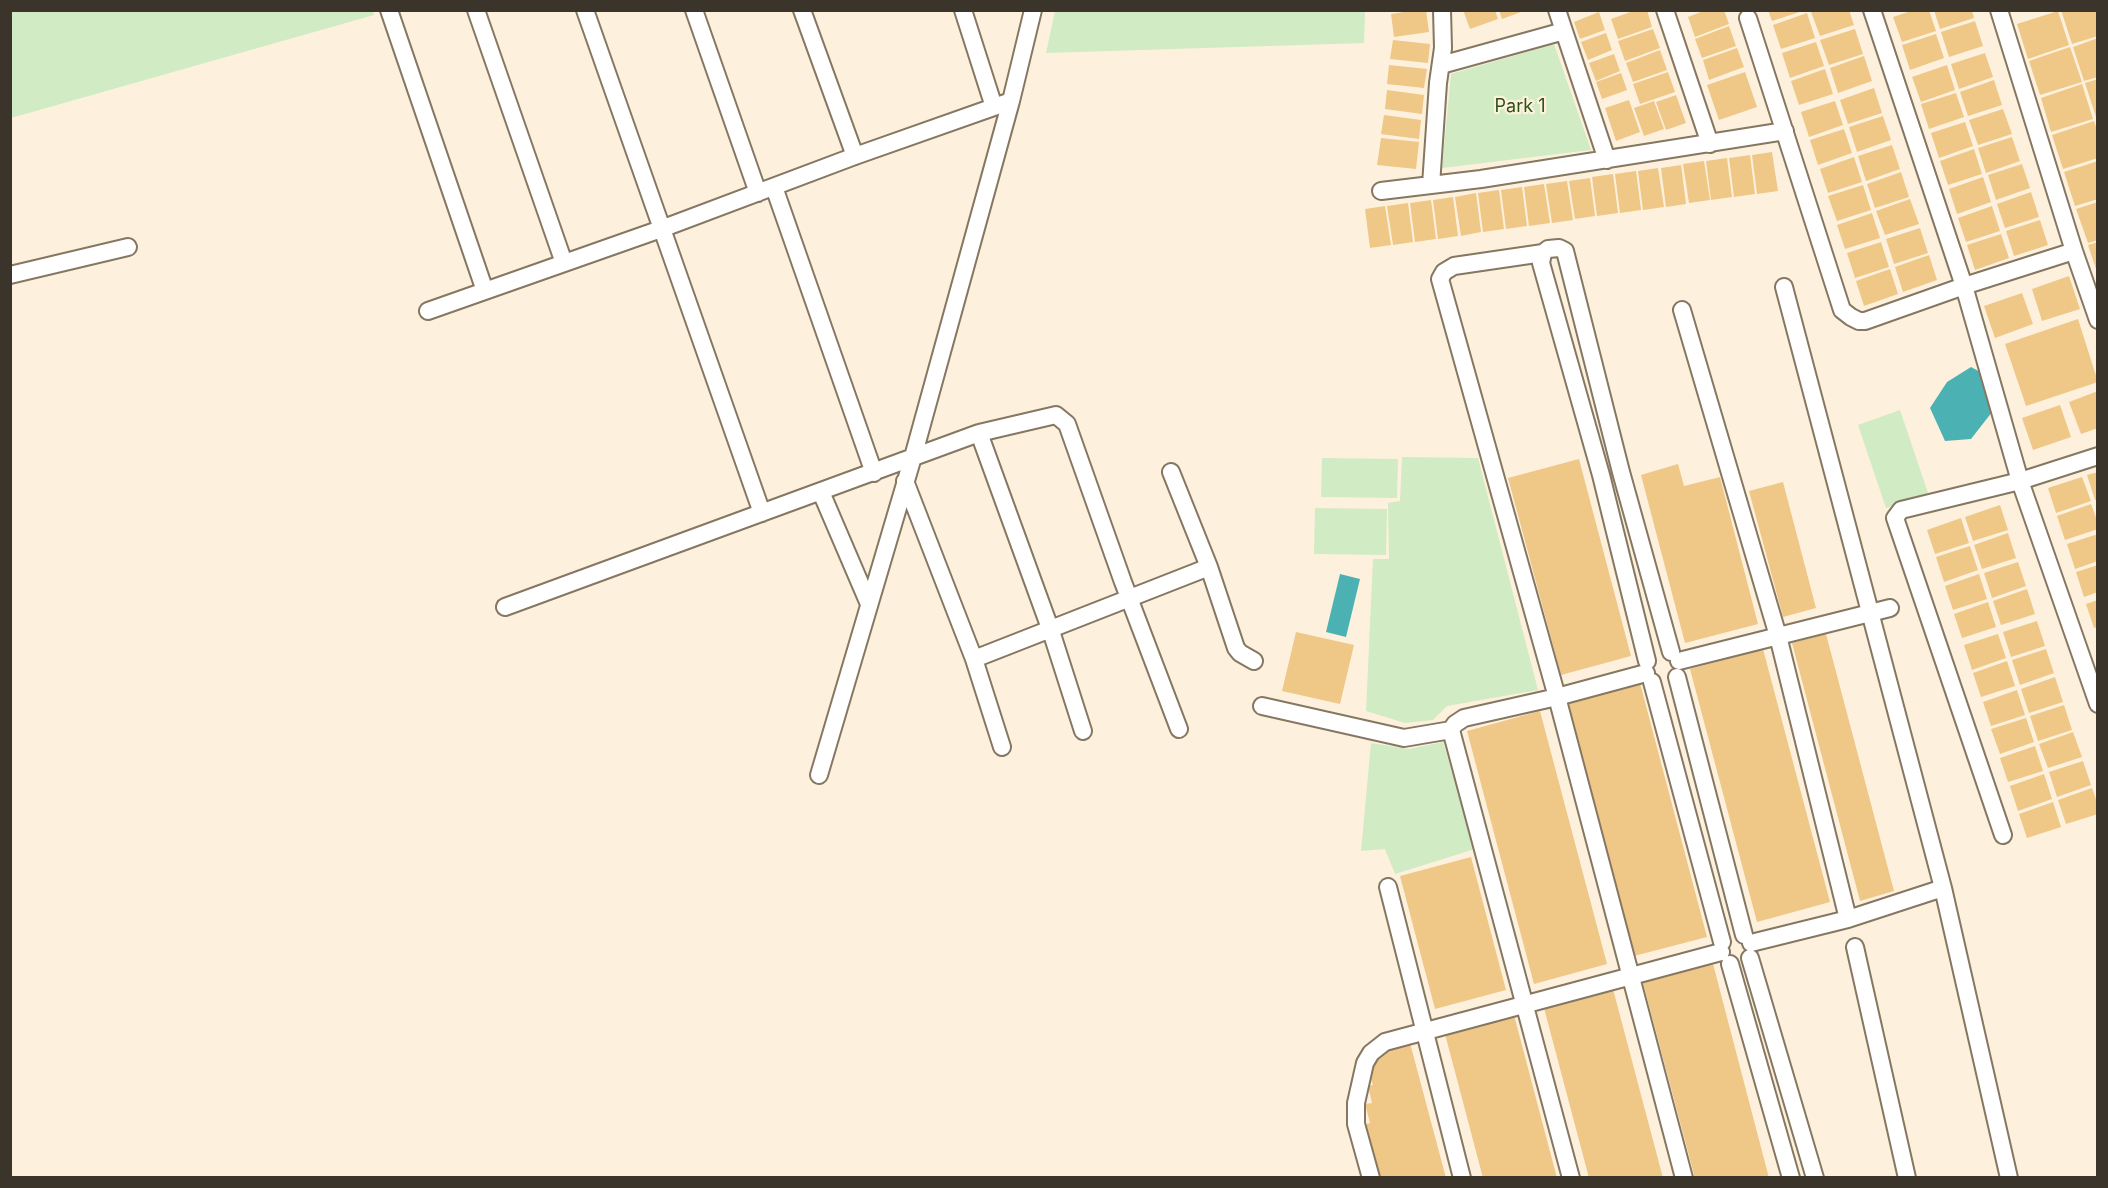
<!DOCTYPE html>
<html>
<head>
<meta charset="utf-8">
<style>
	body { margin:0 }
	#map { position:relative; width:2108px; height:1188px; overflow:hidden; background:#fdf1dd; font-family:Inter,sans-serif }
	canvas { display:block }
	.frame { position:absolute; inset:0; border:12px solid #3a342a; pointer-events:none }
</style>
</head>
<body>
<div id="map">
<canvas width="2108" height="1188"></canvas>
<div class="frame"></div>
</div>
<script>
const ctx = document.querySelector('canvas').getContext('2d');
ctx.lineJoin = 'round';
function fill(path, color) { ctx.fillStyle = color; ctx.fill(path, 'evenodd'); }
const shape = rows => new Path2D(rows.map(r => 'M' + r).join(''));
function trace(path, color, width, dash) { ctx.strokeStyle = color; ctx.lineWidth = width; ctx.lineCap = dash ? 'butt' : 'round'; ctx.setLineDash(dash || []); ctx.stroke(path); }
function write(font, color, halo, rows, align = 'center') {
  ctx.font = font + ' Inter,sans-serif'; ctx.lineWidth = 4.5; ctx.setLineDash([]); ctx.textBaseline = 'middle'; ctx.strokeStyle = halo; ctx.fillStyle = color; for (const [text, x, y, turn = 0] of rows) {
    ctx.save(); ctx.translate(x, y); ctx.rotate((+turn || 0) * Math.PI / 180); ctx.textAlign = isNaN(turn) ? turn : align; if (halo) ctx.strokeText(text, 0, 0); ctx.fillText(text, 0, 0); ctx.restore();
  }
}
const green = shape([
	[11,10,373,10,374,15,11,118],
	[1055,11,1365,11,1364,43,1046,53],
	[1554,44,1591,150,1442,168,1451,74],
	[1900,410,1928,493,1886,508,1858,425],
	[1402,457,1478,458,1538,690,1447,706,1433,720,1405,723,1366,711,1373,559,1389,559,1388,503,1400,501],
	[1322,458,1398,459,1397,498,1321,497],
	[1315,508,1387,509,1386,555,1314,554],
	[1443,742,1475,849,1395,874,1385,849,1361,851,1371,743,1409,749]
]);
const water = shape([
	[1971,367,1986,375,1996,407,1971,439,1945,441,1930,408,1947,382],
	[1340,574,1360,579,1346,637,1326,632]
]);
const building = shape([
	[1416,10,1426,10,1429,32,1394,37,1391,14],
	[1463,10,1495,10,1498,19,1470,29],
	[1499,10,1520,10,1521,12,1502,19],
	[1636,10,1647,10,1652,27,1618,39,1611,19],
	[1706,10,1724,10,1729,24,1695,37,1688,17],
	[1768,10,1803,10,1803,11,1772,21],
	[1815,10,1849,10,1854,25,1820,36,1811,12],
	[1914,10,1929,10,1936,31,1902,42,1893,17],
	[1934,10,1972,10,1974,18,1940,29],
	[2061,10,2098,10,2098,36,2072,44],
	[2058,11,2069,45,2028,59,2017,24],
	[1599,12,1605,30,1580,39,1574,22],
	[1807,13,1815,38,1781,49,1773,25],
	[1975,21,1983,46,1949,57,1941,32],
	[1729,26,1736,46,1702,58,1695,39],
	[1653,29,1660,48,1625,61,1618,41],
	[1855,29,1863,54,1829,65,1820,40],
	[1606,33,1612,50,1588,60,1581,42],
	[1936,34,1944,58,1910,70,1902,45],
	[2098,38,2098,77,2084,81,2073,47],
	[1393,40,1430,44,1428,63,1390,59],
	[1816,42,1824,66,1790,78,1782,53],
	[2070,47,2082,82,2040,95,2029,61],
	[1737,48,1744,67,1709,80,1703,60],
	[1660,50,1667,70,1633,82,1626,63],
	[1985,53,1993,77,1959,89,1951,64],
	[1614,54,1620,71,1596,81,1589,63],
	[1864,56,1872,81,1838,93,1830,68],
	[1389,65,1427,69,1424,88,1387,84],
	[1947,65,1955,90,1921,102,1912,77],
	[1825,69,1833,94,1799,105,1791,81],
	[1668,72,1675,92,1640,104,1633,84],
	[1745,72,1757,107,1719,120,1707,85],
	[1621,73,1627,90,1602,99,1596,82],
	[2098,79,2098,117,2096,117,2085,83],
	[1994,80,2002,105,1968,116,1960,92],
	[2082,84,2093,119,2051,132,2041,98],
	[1874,88,1882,113,1848,124,1840,100],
	[1387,90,1424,95,1422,114,1385,109],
	[1956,93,1964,117,1929,129,1921,104],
	[1676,95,1686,123,1666,130,1656,102],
	[1629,100,1640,132,1616,141,1605,108],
	[1654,101,1664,129,1644,136,1634,108],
	[1835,101,1843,125,1809,137,1801,112],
	[2003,109,2012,134,1978,145,1969,120],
	[1384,115,1421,120,1419,139,1381,134],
	[1883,116,1891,140,1857,152,1849,127],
	[2094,121,2098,132,2098,158,2063,169,2052,135],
	[1965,122,1973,146,1939,158,1931,133],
	[1844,129,1852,153,1818,165,1810,140],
	[2012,137,2020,161,1986,173,1978,148],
	[1381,138,1419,142,1416,169,1377,165],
	[1892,145,1900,169,1866,181,1858,156],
	[1974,149,1982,174,1948,185,1940,161],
	[1772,152,1778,191,1757,194,1752,155],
	[1750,155,1755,194,1734,197,1729,158],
	[1854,157,1862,182,1828,193,1820,169],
	[1727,158,1732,197,1711,200,1706,161],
	[1704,161,1710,200,1689,203,1683,164],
	[2098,161,2098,199,2075,206,2064,172],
	[2022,164,2030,188,1996,200,1988,175],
	[1681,165,1686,204,1666,207,1661,168],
	[1658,168,1664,207,1643,210,1638,171],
	[1636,171,1641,210,1620,213,1615,174],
	[1901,172,1909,197,1875,208,1867,184],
	[1613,174,1618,213,1597,216,1592,177],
	[1983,177,1991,202,1957,214,1949,189],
	[1590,178,1595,216,1575,219,1569,181],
	[1567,181,1573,220,1552,223,1546,184],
	[1544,184,1550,223,1529,226,1524,187],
	[1863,185,1871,210,1837,221,1828,196],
	[1522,187,1527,226,1506,229,1501,190],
	[1499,190,1504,229,1483,232,1478,193],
	[2031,192,2039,217,2005,228,1997,204],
	[1476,193,1481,232,1461,236,1455,197],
	[1453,197,1458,236,1438,239,1433,200],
	[1910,199,1919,224,1885,235,1876,211],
	[1431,200,1436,239,1415,242,1410,203],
	[2098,202,2098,240,2088,243,2076,209],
	[1408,203,1413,242,1393,245,1387,206],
	[1385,206,1391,245,1370,248,1365,209],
	[1992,206,2000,231,1966,242,1958,218],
	[1872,213,1880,238,1845,249,1837,225],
	[2040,220,2048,245,2014,256,2006,231],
	[1920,228,1928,253,1894,264,1886,239],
	[2001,234,2009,258,1975,270,1967,245],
	[1881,242,1889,267,1855,278,1847,253],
	[2098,242,2098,272,2097,272,2088,245],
	[1929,255,1937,280,1903,292,1895,267],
	[1890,269,1898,294,1864,306,1856,281],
	[2069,276,2080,309,2042,321,2032,289],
	[2022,293,2033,324,1995,338,1984,306],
	[2078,319,2098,382,2026,406,2005,344],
	[2098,391,2098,428,2081,434,2069,402],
	[2060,405,2071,437,2033,450,2022,418],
	[1579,459,1631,656,1561,675,1508,478],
	[1678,464,1684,486,1720,477,1758,624,1685,643,1641,475],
	[2098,472,2098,499,2095,500,2087,475],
	[2082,477,2091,501,2056,513,2048,488],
	[1783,482,1816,608,1783,617,1749,491],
	[2091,504,2098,523,2098,529,2065,540,2057,516],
	[2000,505,2008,530,1973,541,1965,517],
	[1961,518,1969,543,1935,554,1927,530],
	[2008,533,2016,558,1982,569,1974,545],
	[2098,534,2098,561,2075,569,2067,544],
	[1970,546,1978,570,1944,582,1936,557],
	[2018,562,2026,586,1992,598,1984,573],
	[2098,565,2098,592,2084,597,2076,572],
	[1979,574,1987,599,1953,610,1945,586],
	[2027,589,2035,614,2001,625,1993,601],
	[2098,600,2098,627,2094,628,2086,604],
	[1988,602,1996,627,1962,638,1954,614],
	[2037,621,2045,646,2011,657,2003,632],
	[1296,632,1354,645,1340,704,1282,691],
	[1826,634,1894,891,1860,901,1792,643],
	[1998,634,2006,658,1972,670,1964,645],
	[1763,649,1830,902,1757,922,1690,669],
	[2046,649,2054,673,2020,685,2012,660],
	[2007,661,2015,686,1981,697,1973,673],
	[2055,677,2063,702,2029,713,2021,689],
	[1640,683,1707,937,1634,956,1567,703],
	[2017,690,2025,715,1991,726,1983,702],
	[2064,705,2072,730,2038,741,2030,716],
	[1540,711,1607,964,1534,984,1467,731],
	[2026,718,2034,742,2000,754,1991,729],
	[2073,732,2082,757,2048,768,2039,744],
	[2035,746,2043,771,2008,782,2000,758],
	[2083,761,2091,785,2057,797,2049,772],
	[2044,774,2052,799,2018,811,2010,786],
	[2092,788,2098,805,2098,814,2066,824,2058,800],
	[2053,802,2061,827,2027,838,2019,814],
	[1471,857,1506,990,1435,1009,1400,876],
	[1712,960,1769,1178,1695,1178,1642,979],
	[1613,989,1663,1178,1589,1178,1544,1008],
	[1514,1015,1557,1178,1483,1178,1445,1034],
	[1410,1043,1446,1178,1377,1178,1363,1125,1370,1123,1365,1104,1372,1103,1368,1086,1373,1085,1370,1077,1377,1053]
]);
const minor = shape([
	[389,10,485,291],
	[476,10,564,263],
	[585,10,762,513],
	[694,10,758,193],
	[802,10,855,156],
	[963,10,994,107],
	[1557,10,1607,160],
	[1665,10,1710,144],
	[1872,10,1964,286,2020,481,2098,704],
	[1999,10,2074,251,2098,320],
	[1748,18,1842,310,1851,317,1859,321,1865,321,1964,286,2074,251],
	[1441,65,1564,31],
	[1431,185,1438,83,1443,48,1442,10],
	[774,187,874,473],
	[1381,191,1481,179,1785,131],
	[1543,253,1454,266,1444,272,1440,279,1557,697,1684,1178],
	[10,275,128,247],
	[1784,287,1943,888,2009,1178],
	[1682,310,1778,636,1848,919,1751,943],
	[428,311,661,229,855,156,1011,101],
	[979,433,1051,631,1083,731],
	[1171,472,1209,567,1236,648,1240,653,1254,661],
	[905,481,974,659,1002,747],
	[821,492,869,604],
	[505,607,979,433,1056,415,1067,424,1123,582,1179,729],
	[974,659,1209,567],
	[1647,661,1601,475,1541,263,1543,253,1548,249,1559,248,1565,251,1621,472,1671,652],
	[1679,661,1890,608],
	[1677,677,1744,935],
	[1652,682,1722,942],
	[1262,706,1404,738,1451,730],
	[819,775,913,457,1011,101,1033,10],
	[2003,835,1895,518,1901,510,2020,481,2098,456],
	[1388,887,1462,1178],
	[1848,919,1943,888],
	[1855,947,1907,1178],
	[1750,958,1815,1178],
	[1730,964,1791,1178],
	[1371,1178,1356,1124,1356,1103,1365,1063,1371,1053,1385,1042,1721,952],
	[1571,1178,1451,730,1455,724,1464,718,1557,697,1646,673]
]);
const parkNames = [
	["Park 1",1520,107]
];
fill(green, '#d1ebc4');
fill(water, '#4cb1b3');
fill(building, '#efc787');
trace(minor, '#857761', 20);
trace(minor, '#fff', 16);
write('18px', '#2e5316', '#fdf1dd', parkNames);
</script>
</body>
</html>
